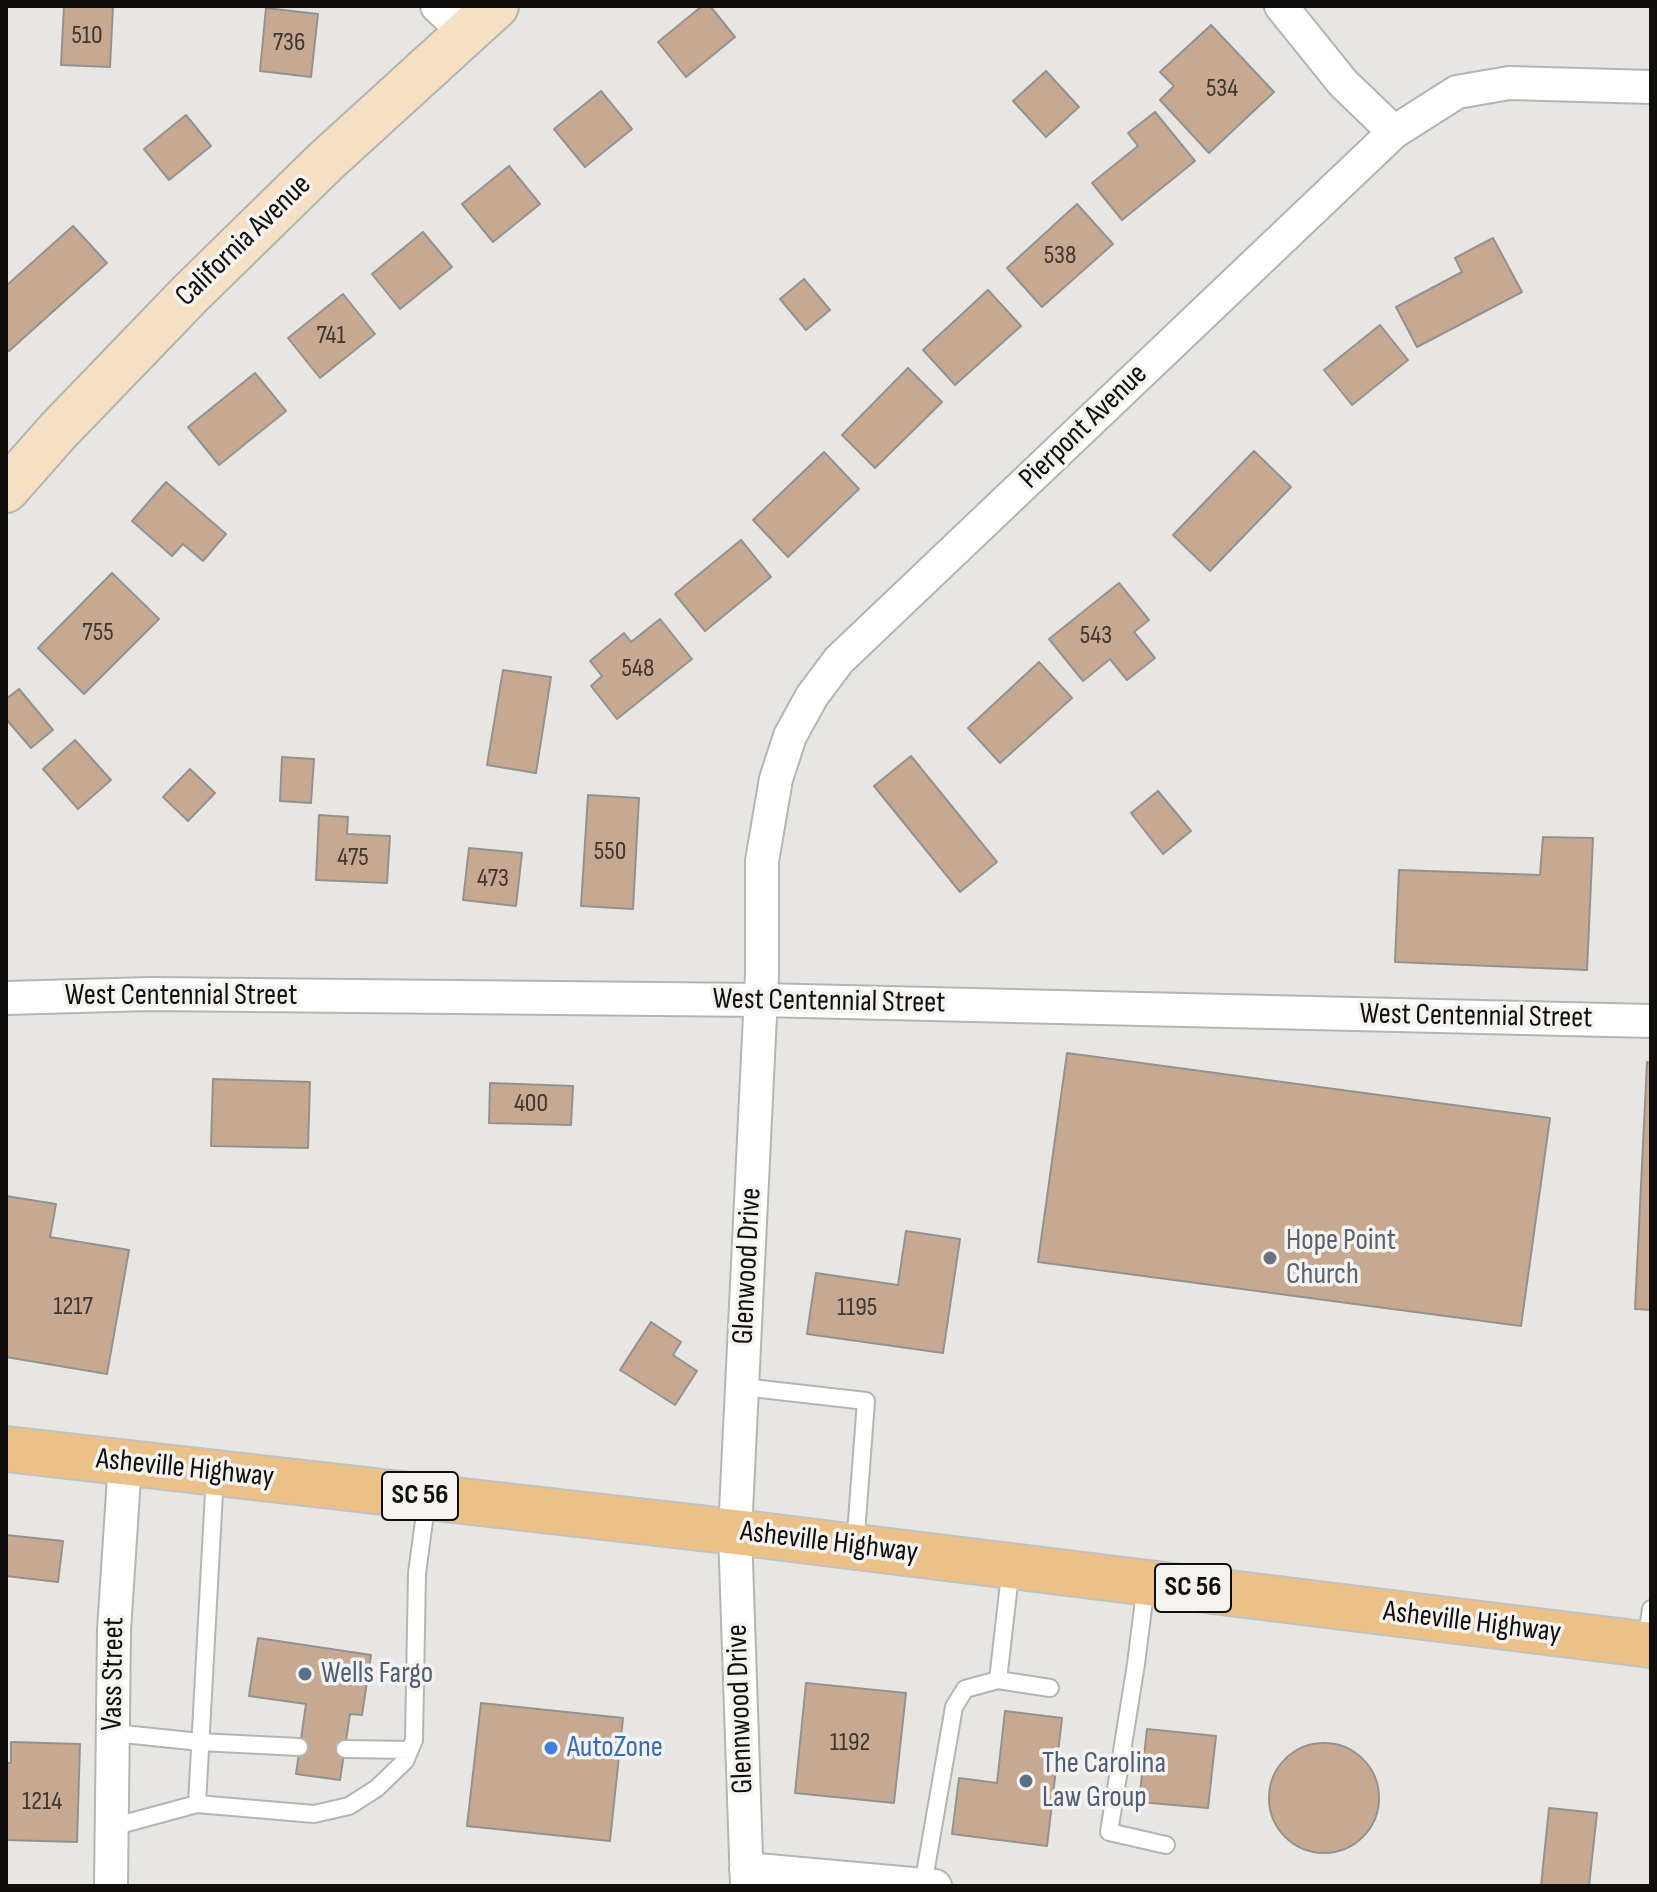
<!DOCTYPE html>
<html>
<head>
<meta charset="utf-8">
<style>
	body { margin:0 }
	#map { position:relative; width:1657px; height:1892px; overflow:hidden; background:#e7e6e3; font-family:"Sofia Sans Condensed",sans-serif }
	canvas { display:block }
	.frame { position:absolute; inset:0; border:8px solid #100f0e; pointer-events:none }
</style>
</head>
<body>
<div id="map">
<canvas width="1657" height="1892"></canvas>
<div class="frame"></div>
</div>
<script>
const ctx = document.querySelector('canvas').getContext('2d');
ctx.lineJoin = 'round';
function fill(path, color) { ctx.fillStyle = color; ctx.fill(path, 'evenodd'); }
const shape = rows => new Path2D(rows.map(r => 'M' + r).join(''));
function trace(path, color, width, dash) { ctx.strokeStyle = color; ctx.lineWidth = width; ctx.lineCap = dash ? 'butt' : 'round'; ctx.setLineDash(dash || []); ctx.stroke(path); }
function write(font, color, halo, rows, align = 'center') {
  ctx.font = font + ' "Sofia Sans Condensed",sans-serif'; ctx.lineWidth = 7; ctx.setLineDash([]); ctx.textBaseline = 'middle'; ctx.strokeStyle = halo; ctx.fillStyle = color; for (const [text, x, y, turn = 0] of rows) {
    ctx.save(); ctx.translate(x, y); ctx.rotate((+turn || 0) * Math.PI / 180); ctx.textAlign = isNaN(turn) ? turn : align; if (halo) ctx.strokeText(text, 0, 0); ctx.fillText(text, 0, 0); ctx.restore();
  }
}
const building = shape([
	[64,6,113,6,110,67,61,65,64,6],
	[702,6,710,6,735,37,686,77,658,42,702,6],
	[266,8,318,14,311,77,260,71,266,8],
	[1211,25,1274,92,1209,153,1160,100,1174,86,1160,72,1211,25],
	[1046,71,1079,107,1046,137,1013,101,1046,71],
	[601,91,632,129,585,167,554,129,601,91],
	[1155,112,1195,161,1122,220,1092,183,1138,146,1128,133,1155,112],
	[186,115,211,146,169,180,144,149,186,115],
	[509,166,540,204,493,242,462,204,509,166],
	[1077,204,1113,244,1042,307,1007,268,1077,204],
	[73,226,107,263,9,351,6,348,6,286,73,226],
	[423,232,452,267,400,309,372,274,423,232],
	[1493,238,1522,292,1417,347,1396,307,1462,272,1455,258,1493,238],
	[804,279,830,310,806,330,780,299,804,279],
	[988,290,1021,326,955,385,923,350,988,290],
	[343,294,375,334,320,378,288,338,343,294],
	[1380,325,1408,360,1352,405,1324,370,1380,325],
	[908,368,942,402,875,468,842,435,908,368],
	[255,373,286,411,219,465,188,427,255,373],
	[1254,451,1291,487,1210,571,1173,535,1254,451],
	[824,452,859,489,788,557,753,520,824,452],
	[166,482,226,534,203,561,183,544,172,556,132,521,166,482],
	[741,540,771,577,705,631,675,594,741,540],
	[112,573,159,619,84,694,38,648,112,573],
	[1119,583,1149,620,1134,632,1155,658,1127,680,1110,659,1083,681,1049,639,1119,583],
	[660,619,692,659,617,719,591,686,602,676,590,661,624,633,631,642,660,619],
	[1039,662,1072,698,1000,763,968,728,1039,662],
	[503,670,551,677,536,773,487,765,503,670],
	[19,689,53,730,31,748,6,719,6,699,19,689],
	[75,740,111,780,78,809,43,769,75,740],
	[911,756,997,862,960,892,874,786,911,756],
	[282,757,314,759,311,803,280,801,282,757],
	[190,769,215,793,188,821,163,797,190,769],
	[1158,791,1191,831,1163,854,1131,813,1158,791],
	[588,795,639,798,633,909,581,906,588,795],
	[319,815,348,817,347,834,390,836,387,883,316,880,319,815],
	[1543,837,1593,838,1587,970,1395,962,1399,870,1540,875,1543,837],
	[469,848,522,853,516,906,463,900,469,848],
	[1067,1053,1550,1118,1521,1326,1038,1262,1067,1053],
	[1647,1062,1651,1063,1651,1310,1635,1309,1647,1062],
	[213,1079,310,1082,308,1148,211,1146,213,1079],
	[490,1083,573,1086,571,1125,489,1123,490,1083],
	[6,1196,56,1204,50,1237,129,1250,107,1374,6,1357,6,1196],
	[906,1231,960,1239,943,1353,807,1334,816,1273,898,1285,906,1231],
	[651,1322,681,1342,673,1355,697,1371,675,1405,620,1370,651,1322],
	[6,1535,63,1541,58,1582,6,1576,6,1535],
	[258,1638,371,1655,362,1715,350,1714,340,1780,296,1774,306,1704,249,1696,258,1638],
	[806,1683,906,1693,894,1803,795,1793,806,1683],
	[481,1703,623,1718,610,1841,467,1826,481,1703],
	[1005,1711,1062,1718,1047,1846,952,1834,959,1778,997,1783,1005,1711],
	[1147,1729,1216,1736,1208,1808,1139,1802,1147,1729],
	[11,1742,80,1744,77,1842,6,1840,6,1763,11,1763,11,1742],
	'1269 1798a55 55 0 1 1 110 0a55 55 0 1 1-110 0Z',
	[1549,1808,1597,1813,1589,1886,1541,1886,1549,1808]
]);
const service = shape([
	[743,1387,866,1401,855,1547],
	[1146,1584,1136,1664,1109,1832,1166,1845],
	[1646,1642,1651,1609],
	[998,1680,1011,1566],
	[114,1733,200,1742,299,1747],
	[345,1749,409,1750],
	[197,1804,215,1474],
	[112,1827,197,1804,314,1814,349,1806,377,1788,405,1761,414,1740,417,1573,427,1499],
	[923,1885,954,1707,965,1689,998,1680,1050,1688]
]);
const minor = shape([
	[437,6,467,34],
	[1281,6,1343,83,1394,132],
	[6,998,150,994,760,1000,1651,1021],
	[746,1869,935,1886],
	[111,1886,114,1630,125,1462],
	[747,1886,735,1532,762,974,762,861,776,779,790,736,812,696,839,660,1394,132,1457,92,1509,83,1651,87]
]);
const secondary = shape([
	[6,490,58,431,190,294,326,161,496,6]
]);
const primary = shape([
	[6,1449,735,1532,1651,1645]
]);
const markers = [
	[1270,1258,8,"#6b7280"],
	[305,1674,8,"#5c6f8a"],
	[551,1748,8,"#3f7fe0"],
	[1026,1781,8,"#5c6f8a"]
];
const numberNames = [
	["510",87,36],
	["736",289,43],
	["534",1222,89],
	["538",1060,256],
	["741",331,336],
	["755",98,633],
	["543",1096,636],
	["548",638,669],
	["550",610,852],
	["475",353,858],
	["473",493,879],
	["400",531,1104],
	["1217",73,1307],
	["1195",857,1308],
	["1192",850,1743],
	["1214",42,1802]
];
const shields = [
	[420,1496,76],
	[1193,1588,76]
];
const shieldNames = [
	["SC 56",420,1496],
	["SC 56",1193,1588]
];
const streetNames = [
	["California Avenue",244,241,-44],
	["Pierpont Avenue",1084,427,-44],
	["West Centennial Street",181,996],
	["West Centennial Street",829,1002,1],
	["West Centennial Street",1476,1017,1],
	["Glenwood Drive",748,1266,-87],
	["Asheville Highway",185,1469,6],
	["Asheville Highway",829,1543,7],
	["Asheville Highway",1472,1623,7],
	["Vass Street",114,1674,-89],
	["Glennwood Drive",741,1709,-92]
];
const worshipNames = [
	["Hope Point",1286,1241],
	["Church",1286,1275]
];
const serviceNames = [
	["Wells Fargo",321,1674],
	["The Carolina",1042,1764],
	["Law Group",1042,1798]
];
const shopNames = [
	["AutoZone",567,1748]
];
fill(building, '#c7a991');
trace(building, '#949290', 2);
trace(service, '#b4b4b1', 20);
trace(minor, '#b4b4b1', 36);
trace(secondary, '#b4b4b1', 48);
trace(primary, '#c1c1c0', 48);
trace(service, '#fff', 16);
trace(minor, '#fff', 32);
trace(secondary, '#f5e0c3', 44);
trace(primary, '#ecc187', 44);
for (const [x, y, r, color] of markers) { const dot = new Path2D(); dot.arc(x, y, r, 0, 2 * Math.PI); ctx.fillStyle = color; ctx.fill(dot); trace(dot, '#f4f3f0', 3); }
write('26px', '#3e362f', null, numberNames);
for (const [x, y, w] of shields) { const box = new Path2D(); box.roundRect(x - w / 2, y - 24, w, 48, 6); ctx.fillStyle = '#f4f3f0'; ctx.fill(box); trace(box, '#100f0e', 2); }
write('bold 28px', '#100f0e', null, shieldNames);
write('30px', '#100f0e', '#f4f3f0', streetNames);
write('30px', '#5b616d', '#f4f3f0', worshipNames, 'left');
write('30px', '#4e5e75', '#f4f3f0', serviceNames, 'left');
write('30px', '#366cbe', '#f4f3f0', shopNames, 'left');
</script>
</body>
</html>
